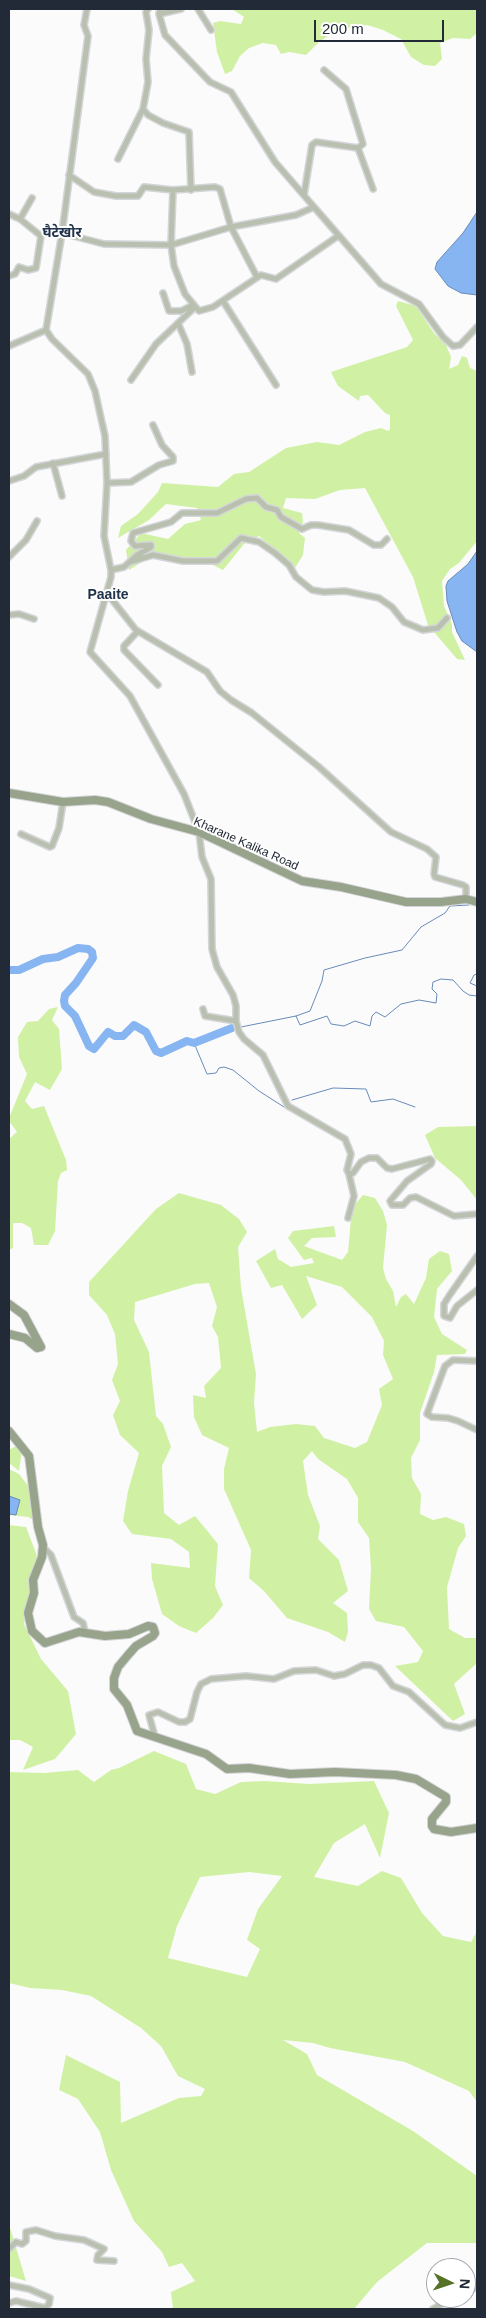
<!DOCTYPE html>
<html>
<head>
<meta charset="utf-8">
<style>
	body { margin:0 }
	#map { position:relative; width:486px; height:2318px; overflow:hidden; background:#fbfbfb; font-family:Helvetica,sans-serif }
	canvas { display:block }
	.frame { position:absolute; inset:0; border:10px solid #212a36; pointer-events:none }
	.north { position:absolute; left:426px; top:2258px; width:50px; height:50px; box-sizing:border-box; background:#fff; border:1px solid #a6aaaf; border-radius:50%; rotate:94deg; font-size:14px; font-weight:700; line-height:20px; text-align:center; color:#212a36 }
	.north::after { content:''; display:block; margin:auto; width:18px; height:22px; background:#567226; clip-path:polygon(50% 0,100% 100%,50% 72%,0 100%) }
	.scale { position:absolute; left:314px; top:20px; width:130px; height:22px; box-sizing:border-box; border:2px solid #212a36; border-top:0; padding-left:6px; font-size:15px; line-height:18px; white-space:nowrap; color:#212a36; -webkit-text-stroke:4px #fff; paint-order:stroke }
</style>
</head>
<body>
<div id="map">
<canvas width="486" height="2318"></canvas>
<div class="frame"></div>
<div class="north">N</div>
<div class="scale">200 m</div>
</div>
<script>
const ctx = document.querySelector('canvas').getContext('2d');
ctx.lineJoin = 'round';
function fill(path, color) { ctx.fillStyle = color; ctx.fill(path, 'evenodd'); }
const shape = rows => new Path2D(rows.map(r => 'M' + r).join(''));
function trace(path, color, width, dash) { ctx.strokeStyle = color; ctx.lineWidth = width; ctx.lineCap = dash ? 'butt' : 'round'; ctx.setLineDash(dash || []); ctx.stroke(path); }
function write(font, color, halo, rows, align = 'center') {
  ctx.font = font + ' Helvetica,"Noto Sans Devanagari",sans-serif'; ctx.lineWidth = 4; ctx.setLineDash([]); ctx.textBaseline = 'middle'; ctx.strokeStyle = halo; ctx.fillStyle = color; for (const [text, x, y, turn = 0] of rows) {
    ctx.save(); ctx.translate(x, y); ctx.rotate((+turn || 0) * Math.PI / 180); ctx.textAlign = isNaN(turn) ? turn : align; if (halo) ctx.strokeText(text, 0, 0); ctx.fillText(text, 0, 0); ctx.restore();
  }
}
const green = shape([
	[232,9,477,9,477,33,470,39,453,38,440,43,442,59,435,66,424,65,411,57,401,39,383,30,367,25,348,28,336,31,319,42,306,55,289,52,281,54,276,45,263,43,249,48,240,56,232,71,225,74,217,52,213,23,220,21,241,24,244,17],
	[398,301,416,306,434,333,446,345,451,357,449,369,458,365,462,356,467,358,470,368,477,371,477,541,459,563,450,569,442,581,444,606,452,624,452,632,465,660,457,659,428,625,413,577,365,488,340,490,315,499,286,498,283,508,302,513,303,522,299,533,305,538,303,555,295,568,259,536,244,544,223,570,201,559,188,564,167,556,150,557,129,570,126,550,141,533,168,539,185,524,201,520,197,508,166,504,149,520,118,538,121,526,138,514,158,492,162,483,218,487,234,474,249,472,286,448,317,442,339,445,365,432,381,428,388,431,390,429,390,415,385,413,368,395,360,396,359,401,338,386,331,372,407,347,413,340,396,306],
	[58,1007,52,1020,59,1029,62,1069,50,1090,35,1082,25,1101,32,1109,44,1106,66,1160,67,1170,61,1173,58,1181,55,1231,48,1245,34,1245,31,1228,22,1223,13,1223,13,1248,9,1250,9,1139,17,1132,9,1121,9,1118,27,1074,19,1057,18,1037,27,1022,38,1021,49,1009],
	[477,1126,477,1200,461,1180,435,1158,425,1135,438,1127],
	[179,1193,221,1205,239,1219,247,1232,238,1247,241,1288,256,1374,254,1403,257,1432,270,1427,296,1424,315,1426,324,1438,355,1448,367,1442,382,1405,379,1389,393,1379,383,1355,384,1341,372,1317,342,1287,306,1276,317,1305,302,1319,282,1285,271,1288,256,1261,275,1249,278,1259,291,1267,314,1263,312,1258,304,1260,288,1238,293,1231,334,1226,336,1237,312,1238,304,1246,342,1260,348,1252,352,1208,363,1195,375,1198,383,1211,387,1225,383,1268,386,1279,393,1291,396,1307,401,1297,406,1294,414,1304,426,1278,429,1259,440,1251,449,1254,452,1271,437,1289,434,1317,442,1334,467,1350,465,1354,437,1355,434,1372,420,1413,420,1440,411,1458,412,1478,421,1494,420,1514,433,1520,446,1517,464,1524,466,1536,458,1548,447,1587,449,1629,465,1638,477,1638,477,1663,454,1684,465,1714,453,1721,395,1666,418,1662,423,1651,404,1627,376,1621,369,1609,371,1568,369,1538,358,1522,358,1498,347,1479,318,1459,312,1451,303,1461,308,1495,320,1526,318,1539,339,1560,348,1591,333,1603,347,1613,348,1632,345,1642,328,1632,287,1618,264,1591,249,1578,251,1550,224,1489,224,1469,229,1448,202,1435,194,1417,193,1395,206,1398,204,1386,221,1368,218,1337,212,1326,217,1307,209,1283,195,1284,135,1302,134,1320,149,1352,156,1416,163,1424,171,1447,162,1466,164,1513,179,1525,195,1516,218,1544,215,1586,223,1605,213,1618,196,1633,179,1626,162,1614,152,1579,151,1563,190,1568,189,1552,171,1539,132,1534,123,1521,128,1491,139,1453,120,1435,113,1415,120,1401,112,1380,118,1364,115,1334,107,1315,89,1295,89,1282,156,1209],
	[18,1445,22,1450,19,1471,9,1463,9,1450],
	[9,1469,19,1474,30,1488,35,1521,28,1517,9,1515],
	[9,1525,26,1527,37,1556,24,1624,41,1659,68,1691,76,1734,55,1759,23,1770,33,1747,20,1740,9,1740],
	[154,1751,186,1764,196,1789,215,1794,241,1782,265,1781,309,1784,374,1781,389,1813,380,1858,365,1824,334,1843,314,1877,358,1886,382,1871,401,1878,422,1913,443,1936,471,1942,477,1931,477,2102,469,2091,405,2062,330,2048,313,2043,283,2040,307,2054,317,2075,413,2131,477,2176,477,2243,427,2243,377,2282,354,2309,173,2309,171,2292,195,2281,182,2263,169,2267,162,2252,134,2221,111,2170,100,2132,78,2099,59,2090,66,2055,120,2082,121,2123,179,2098,201,2096,205,2089,178,2076,161,2046,141,2028,91,1996,62,1990,30,1988,9,1983,9,1772,44,1773,78,1770,94,1782,111,1770,119,1768],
	[249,1872,282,1876,258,1909,247,1940,260,1949,247,1977,168,1958,177,1926,200,1877],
	[9,2224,26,2281,9,2276]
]);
const water = shape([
	[477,212,477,295,461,293,448,286,435,269,437,262,463,233,477,212],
	[477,551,477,652,462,641,457,632,447,601,446,586,448,581,468,564,477,551],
	[9,1496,20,1500,16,1515,9,1514,9,1496]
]);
const stream = shape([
	[477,974,474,975,470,983,477,986],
	[296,1016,310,1011,322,981,324,970,365,958,402,950,421,927,445,913,450,906,469,905],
	[241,1027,296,1016,300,1025,327,1016,331,1024,344,1026,355,1021,370,1026,372,1016,376,1012,385,1017,401,1004,419,1000,436,1003,437,994,432,989,433,982,441,979,453,980,463,991,469,995,477,996],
	[194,1043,207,1074,216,1073,219,1068,224,1067,233,1070,259,1091,284,1107],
	[292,1100,333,1088,366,1089,371,1102,393,1099,415,1107]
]);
const river = shape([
	[9,970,19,970,43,959,58,957,78,948,88,949,92,952,93,958,76,983,65,995,64,1001,65,1006,75,1016,89,1046,94,1049,108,1032,115,1036,123,1036,134,1025,146,1032,156,1051,161,1053,187,1041,194,1043,232,1028]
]);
const street = shape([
	[87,9,84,25,88,36,62,233,46,330,52,339,88,374,95,391,105,436,107,483,104,536,111,570,111,577,90,652,130,696,184,794,199,832,202,857,211,879,212,949,217,967,233,995,236,1006,236,1021,239,1032,244,1039,263,1055,288,1106,345,1139,351,1154,347,1170,349,1174,353,1173,361,1162,369,1158,377,1158,387,1168,392,1169,430,1159,432,1161,431,1164,407,1181,390,1201,392,1205,403,1205,410,1198,416,1197,454,1216,477,1214],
	[160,9,159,14,165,35,210,82,231,92,275,162,314,207],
	[198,9,211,30],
	[159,14,181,9],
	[143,109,148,115,163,123,189,132,191,190],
	[358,148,373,189],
	[118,159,143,109,148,82,146,59,149,30,146,12,148,9],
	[69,175,94,192,116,196,138,196,144,187,173,190,171,245,174,266,185,294,199,311,213,307,261,275,276,279,338,236],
	[173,190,215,187,220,189,231,227,257,277],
	[304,195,312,145,316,142,358,148,363,144,346,89,324,70],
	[9,214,20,219,41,236,36,268,28,270,19,267,15,274,9,276],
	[20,219,32,198],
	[62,233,104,244,171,245,231,227,296,215,314,207,381,284,419,304,443,337,453,346,460,345,477,327],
	[163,293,169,311,181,311,193,305],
	[223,301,276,385],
	[178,323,187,344,192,372],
	[9,346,46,330],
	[131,380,156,344,195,307],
	[53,463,62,496],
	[9,481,24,476,36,467,106,454],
	[107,483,131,482,159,465,173,461,173,457,162,445,153,425],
	[9,557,26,540,37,521],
	[130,562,153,555,183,561,217,561,241,538,259,542,275,553,289,565,296,577,312,590,324,592,345,591,379,598,392,607,404,622,423,630,438,628,447,618],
	[111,570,124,567,136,556,151,547,151,545,135,546,131,541,133,533,171,522,182,513,217,513,246,499,257,498,266,507,277,510,281,517,302,529,311,525,318,525,349,530,374,545,381,545,387,539],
	[106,592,136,630,207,672,220,691,231,700,252,713,319,767,391,832,427,849,436,857,434,874,435,877,463,885,466,887,466,899],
	[9,615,19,614,34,619],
	[138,631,124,646,124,650,158,685],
	[21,834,50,847,52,846,59,828,63,802],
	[203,1009,205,1016,236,1021],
	[348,1218,354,1196,349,1174],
	[477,1256,449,1296,444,1304,444,1316,450,1318,457,1306,477,1290],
	[477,1361,453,1360,445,1366,427,1414,432,1417,448,1418,458,1421,477,1430],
	[44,1548,51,1555,74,1617,83,1623,85,1632],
	[155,1737,149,1715,158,1712,179,1722,185,1722,190,1719,197,1692,201,1684,211,1679,246,1676,274,1679,294,1671,316,1670,334,1676,345,1674,363,1665,371,1665,379,1668,393,1686,409,1692,445,1725,460,1728,477,1722],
	[9,2249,16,2242,22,2244,26,2241,26,2232,36,2230,55,2236,84,2240,104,2249,98,2255,97,2260,114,2261],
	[9,2285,29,2289,50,2298,49,2304,45,2308,16,2301,9,2303],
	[466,2292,477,2287],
	[433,2309,452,2298]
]);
const secondary = shape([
	[9,793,63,802,95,800,108,802,151,819,199,832,302,881,341,887,406,902,441,902,466,899,477,902],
	[9,1304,24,1315,41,1347,37,1348,25,1338,9,1334],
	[9,1431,29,1456,38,1527,43,1545,42,1557,33,1580,34,1593,28,1613,32,1631,45,1643,79,1632,105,1636,129,1634,148,1626,153,1627,155,1633,153,1636,136,1646,128,1655,118,1667,114,1678,114,1689,127,1705,137,1731,206,1754,227,1769,249,1768,290,1774,335,1772,396,1775,416,1779,446,1797,446,1802,432,1819,432,1826,434,1829,451,1832,477,1828]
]);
const streetNames = [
	["Kharane Kalika Road",246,844,24]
];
const neighbourhoodNames = [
	["घैटेखोर",62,233],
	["Paaite",108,595]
];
fill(green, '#d0f1a4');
fill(water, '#87b5f1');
trace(water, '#688bb9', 1);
trace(stream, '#688bb9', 1);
trace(river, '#87b5f1', 8);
trace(street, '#d4d5d8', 8);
trace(secondary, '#d4d5d8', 10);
trace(street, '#b9c0b0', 5);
trace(secondary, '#98a38c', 8);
write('12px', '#212a36', '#fff', streetNames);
write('bold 14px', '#21334b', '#fff', neighbourhoodNames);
</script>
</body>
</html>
